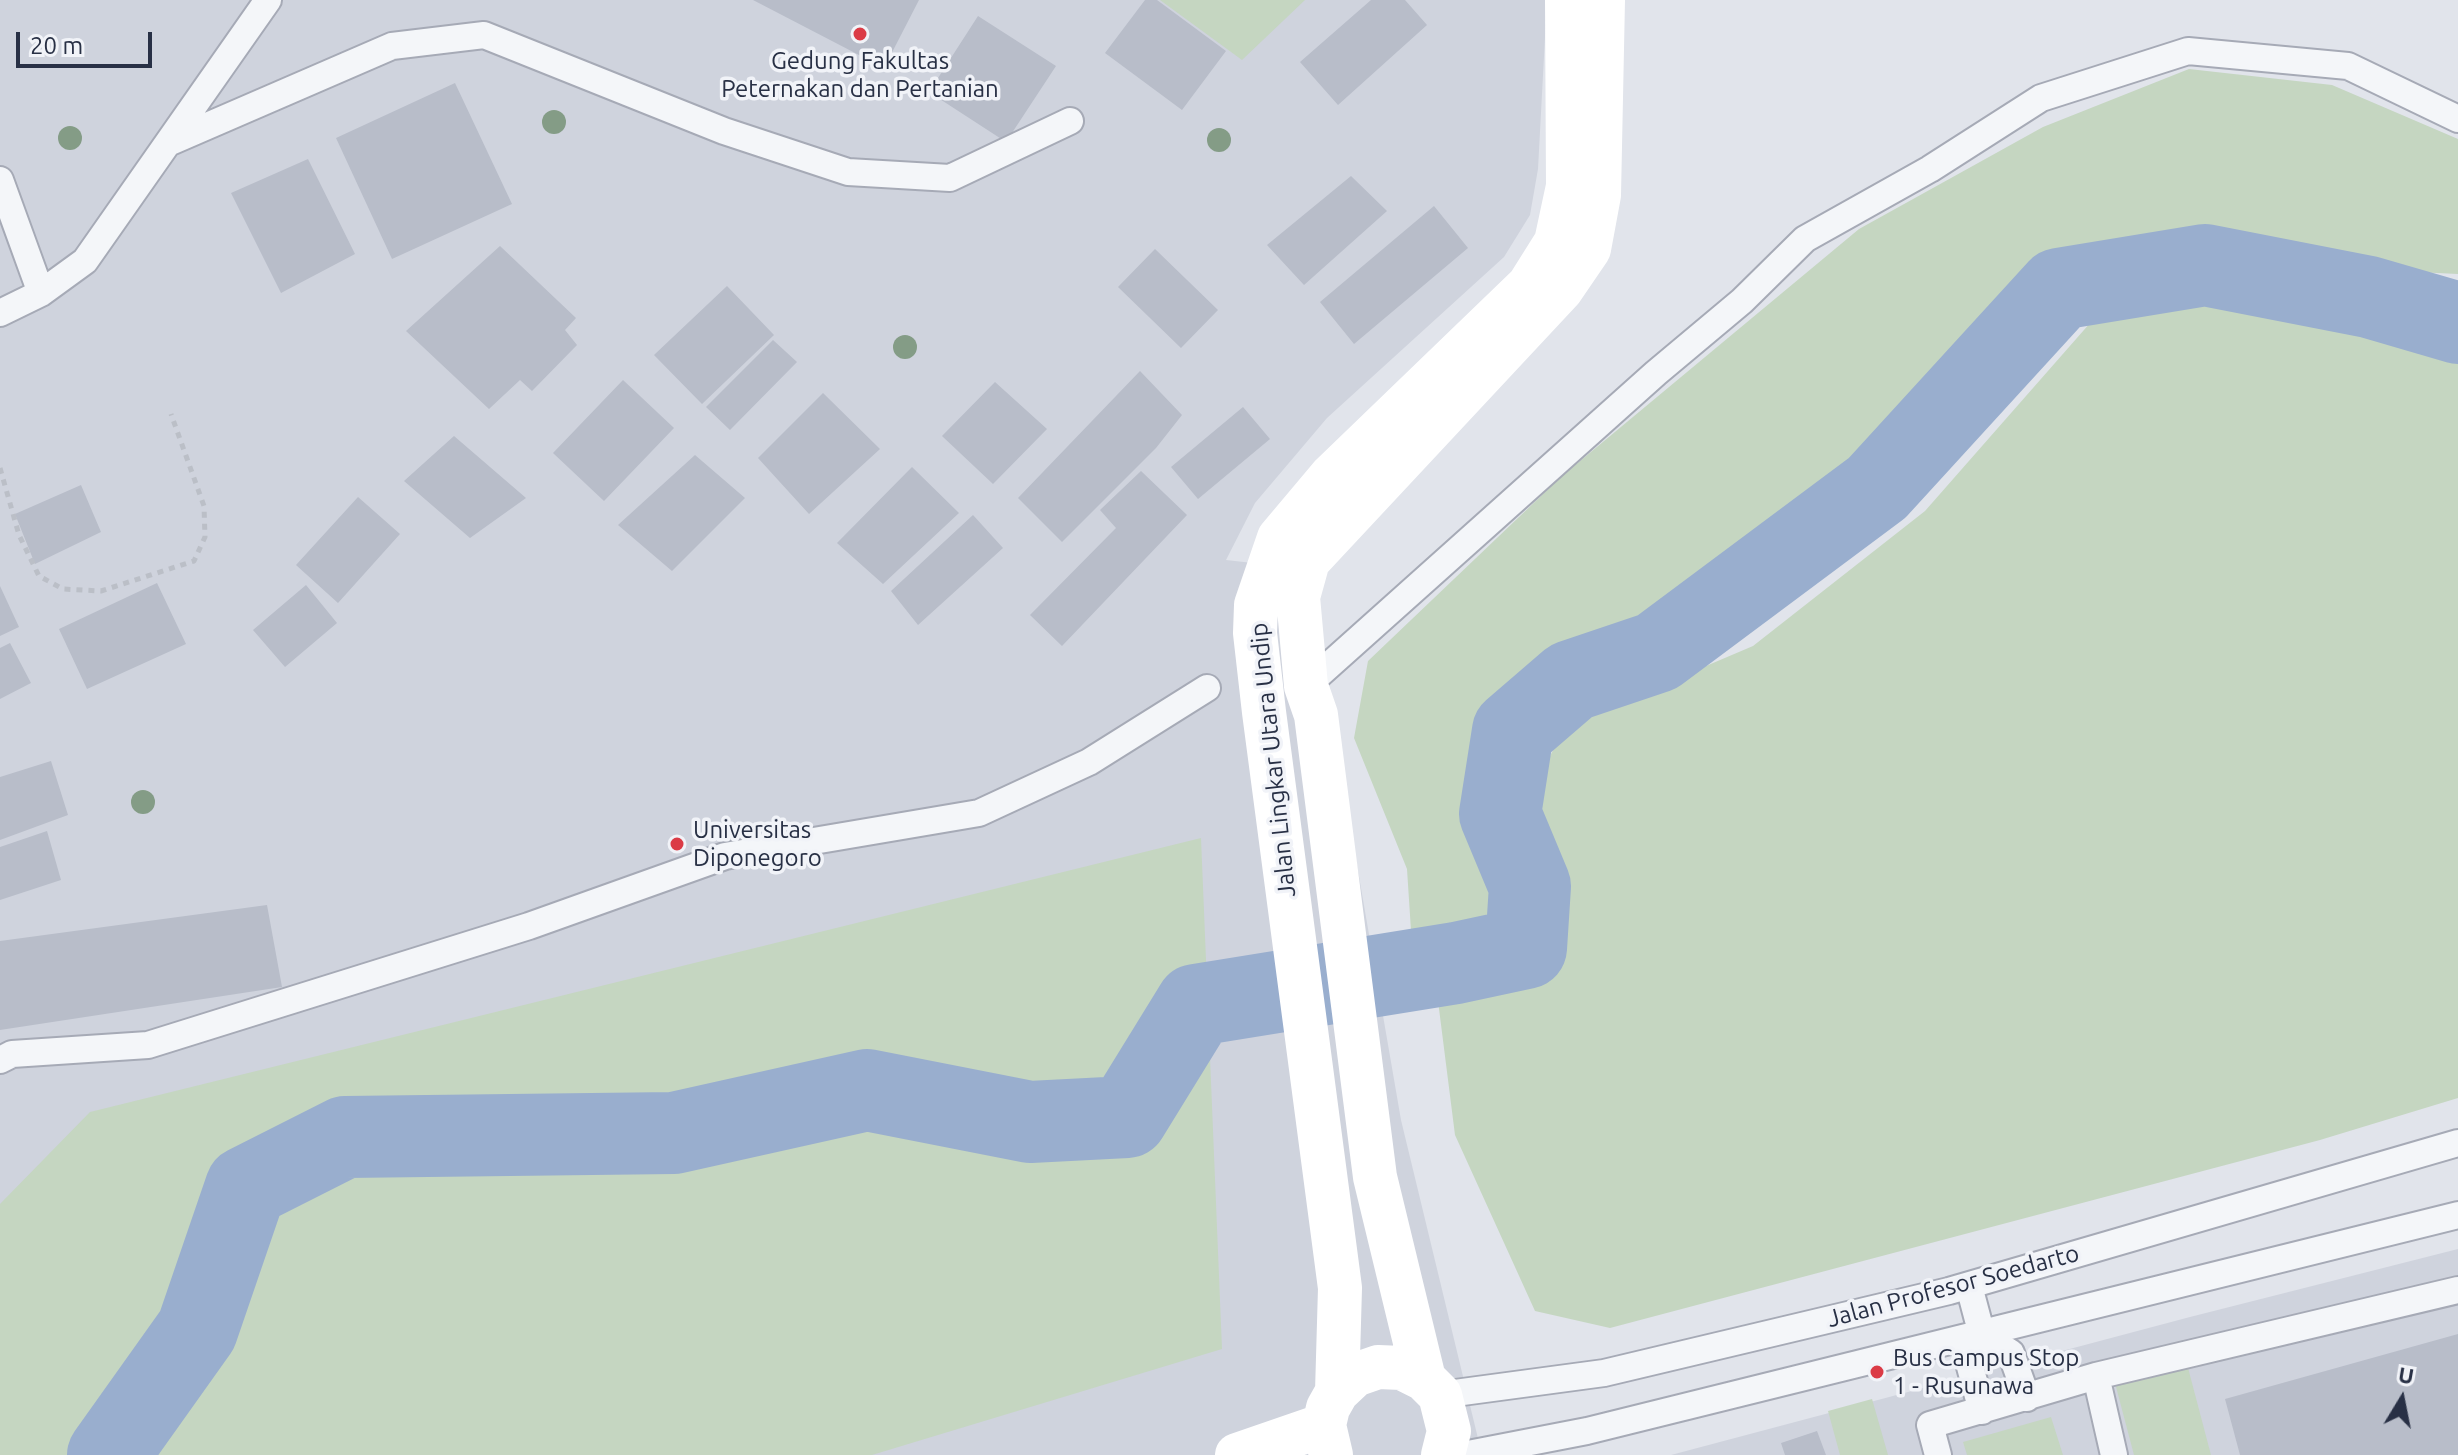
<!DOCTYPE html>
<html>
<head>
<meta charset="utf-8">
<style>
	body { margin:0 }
	#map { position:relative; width:2458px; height:1455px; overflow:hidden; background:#e1e4eb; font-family:Ubuntu,sans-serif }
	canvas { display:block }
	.north { position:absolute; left:2362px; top:1359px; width:80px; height:80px; -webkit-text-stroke:6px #f1f3f8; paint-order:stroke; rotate:10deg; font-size:22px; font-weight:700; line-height:32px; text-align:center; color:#283045 }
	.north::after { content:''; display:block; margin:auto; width:28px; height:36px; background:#283045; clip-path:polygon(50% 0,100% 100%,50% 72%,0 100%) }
	.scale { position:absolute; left:16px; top:32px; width:136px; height:36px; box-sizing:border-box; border:4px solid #283045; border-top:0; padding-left:10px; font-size:24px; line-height:28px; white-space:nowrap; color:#283045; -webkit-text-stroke:6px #f1f3f8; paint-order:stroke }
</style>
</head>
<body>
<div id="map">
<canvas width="2458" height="1455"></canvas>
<div class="north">U</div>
<div class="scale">20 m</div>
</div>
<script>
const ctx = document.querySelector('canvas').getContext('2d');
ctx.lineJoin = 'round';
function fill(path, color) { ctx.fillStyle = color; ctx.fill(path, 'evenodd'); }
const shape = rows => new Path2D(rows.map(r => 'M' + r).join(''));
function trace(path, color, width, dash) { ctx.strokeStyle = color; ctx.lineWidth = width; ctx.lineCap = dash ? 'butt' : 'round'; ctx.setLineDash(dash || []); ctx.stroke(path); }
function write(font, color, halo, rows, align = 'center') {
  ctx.font = font + ' Ubuntu,sans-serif'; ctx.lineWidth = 7; ctx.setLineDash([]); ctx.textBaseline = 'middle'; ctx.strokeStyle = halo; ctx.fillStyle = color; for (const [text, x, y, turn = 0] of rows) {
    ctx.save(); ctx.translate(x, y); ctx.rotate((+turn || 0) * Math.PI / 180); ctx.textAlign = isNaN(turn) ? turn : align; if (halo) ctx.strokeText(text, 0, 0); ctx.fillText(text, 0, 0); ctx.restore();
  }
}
const built = shape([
	[0,0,1547,0,1538,169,1530,215,1504,257,1327,418,1255,503,1226,560,1306,569,1401,1120,1482,1455,0,1455],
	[2458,1249,2458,1455,1671,1455,2190,1317]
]);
const green = shape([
	[1160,0,1305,0,1242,60],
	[2189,69,2332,85,2458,139,2458,274,2395,271,2197,246,2037,262,1871,462,1651,619,1566,657,1501,717,1483,843,1505,919,1412,946,1407,869,1354,738,1368,661,1562,476,1859,229,2043,127],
	[2166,294,2236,295,2380,320,2458,346,2458,1098,2320,1140,1610,1328,1535,1311,1455,1135,1437,993,1551,970,1554,875,1526,802,1574,710,1659,686,1753,646,1925,511,2098,314],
	[1201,838,1222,1349,872,1455,0,1455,0,1204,90,1112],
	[2187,1364,2211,1455,2134,1455,2115,1383],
	[1872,1399,1888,1455,1840,1455,1828,1411],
	[2051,1417,2063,1455,1967,1455,1963,1442]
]);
const river = shape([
	[108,1455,197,1330,246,1187,345,1137,674,1133,867,1090,1030,1122,1127,1117,1196,1005,1456,963,1526,948,1530,886,1500,814,1513,731,1571,681,1657,652,1877,488,2059,289,2205,265,2369,297,2458,323]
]);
const building = shape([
	[753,0,919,0,884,68],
	[1145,0,1157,0,1226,51,1182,110,1105,53],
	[1371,0,1405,0,1427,25,1338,105,1300,62],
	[978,16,1056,66,1006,142,929,92],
	[455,83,512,204,392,259,336,138],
	[308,159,355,254,281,293,231,193],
	[1351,176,1387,211,1304,285,1267,245],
	[1434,206,1468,248,1354,344,1320,302],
	[500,246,576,318,565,330,577,345,532,391,520,380,489,409,406,331],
	[1155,249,1218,310,1181,348,1118,287],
	[727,286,774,335,702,404,654,355],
	[773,340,797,362,730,430,706,407],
	[1140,371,1182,415,1156,448,1062,542,1018,498],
	[623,380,674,428,604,501,553,453],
	[995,382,1047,429,993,484,942,436],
	[823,393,880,449,809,514,758,458],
	[1243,407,1270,439,1198,499,1171,467],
	[454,436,526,498,470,538,404,481],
	[695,455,745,498,672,571,618,525],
	[912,467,959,513,883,584,837,543],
	[1141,471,1187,515,1062,646,1030,615,1116,528,1100,510],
	[81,485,101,532,35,564,15,514],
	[358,497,400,534,338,603,296,565],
	[973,515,1003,548,918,625,891,591],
	[157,583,186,644,87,689,59,629],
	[306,585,337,623,285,667,253,630],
	[0,586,19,627,0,636],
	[10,643,31,683,0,699,0,648],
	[51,761,68,815,0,840,0,777],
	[47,831,61,880,0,900,0,847],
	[267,905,282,987,0,1030,0,941],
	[2458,1334,2458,1455,2240,1455,2225,1399],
	[1817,1431,1826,1455,1785,1455,1781,1443]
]);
const path = shape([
	[0,468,19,535,39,576,63,589,101,591,194,561,205,537,204,506,171,414]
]);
const lane = shape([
	[168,143,392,46,484,35,724,131,848,172,950,178,1070,121],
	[0,180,41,293],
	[0,313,41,293,85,261,268,0],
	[1306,686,1656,373,1742,301,1805,239,1930,169,2041,98,2188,51,2348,66,2458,119],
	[0,1060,12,1054,148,1045,529,926,725,856,979,813,1089,762,1207,688],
	[1969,1286,1982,1335],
	[2096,1376,2114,1455],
	[1440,1395,1604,1373,1949,1291,2458,1143],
	[1982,1411,1969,1363,1982,1335,2011,1353,2027,1398],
	[1463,1455,1587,1431,2458,1215],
	[1938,1455,1930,1425,2096,1376,2458,1290]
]);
const secondary = shape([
	[1424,1379,1375,1177,1316,715,1306,686,1298,597,1308,561,1561,290,1589,249,1599,195,1603,0],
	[1337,1392,1340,1288,1264,712,1255,633,1256,605,1279,538,1332,475,1529,285,1556,242,1568,186,1567,0],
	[1237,1455,1324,1425],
	[1331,1455,1324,1425,1328,1408,1337,1392,1355,1375,1378,1367,1402,1368,1424,1379,1440,1395,1449,1431,1443,1455]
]);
const trees = [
	[554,122],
	[70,138],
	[1219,140],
	[905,347],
	[143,802]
];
const markers = [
	[860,34,8,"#db3b46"],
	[677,844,8,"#db3b46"],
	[1877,1372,8,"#db3b46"]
];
const poiNames = [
	["Gedung Fakultas",860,61,"center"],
	["Peternakan dan Pertanian",860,89,"center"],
	["Universitas",693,830],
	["Diponegoro",693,858],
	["Bus Campus Stop",1893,1358],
	["1 - Rusunawa",1893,1386]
];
const streetNames = [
	["Jalan Lingkar Utara Undip",1273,760,-96],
	["Jalan Profesor Soedarto",1953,1286,-15]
];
fill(built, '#cfd3dd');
fill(green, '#c5d6c1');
trace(river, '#99aece', 82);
fill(building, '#b8bdc9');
trace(lane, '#a6aab6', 30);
trace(path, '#bbbfc7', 5, [6, 6]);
trace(lane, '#f4f6f9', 26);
trace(secondary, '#fff', 44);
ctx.fillStyle = '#849c86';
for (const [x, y] of trees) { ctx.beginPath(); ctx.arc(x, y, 12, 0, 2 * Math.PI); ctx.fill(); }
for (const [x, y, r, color] of markers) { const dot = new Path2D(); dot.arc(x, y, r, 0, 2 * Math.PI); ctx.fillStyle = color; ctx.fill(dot); trace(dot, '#f1f3f8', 3); }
write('24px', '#283045', '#f1f3f8', poiNames, 'left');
write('24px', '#283045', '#f1f3f8', streetNames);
</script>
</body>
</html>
